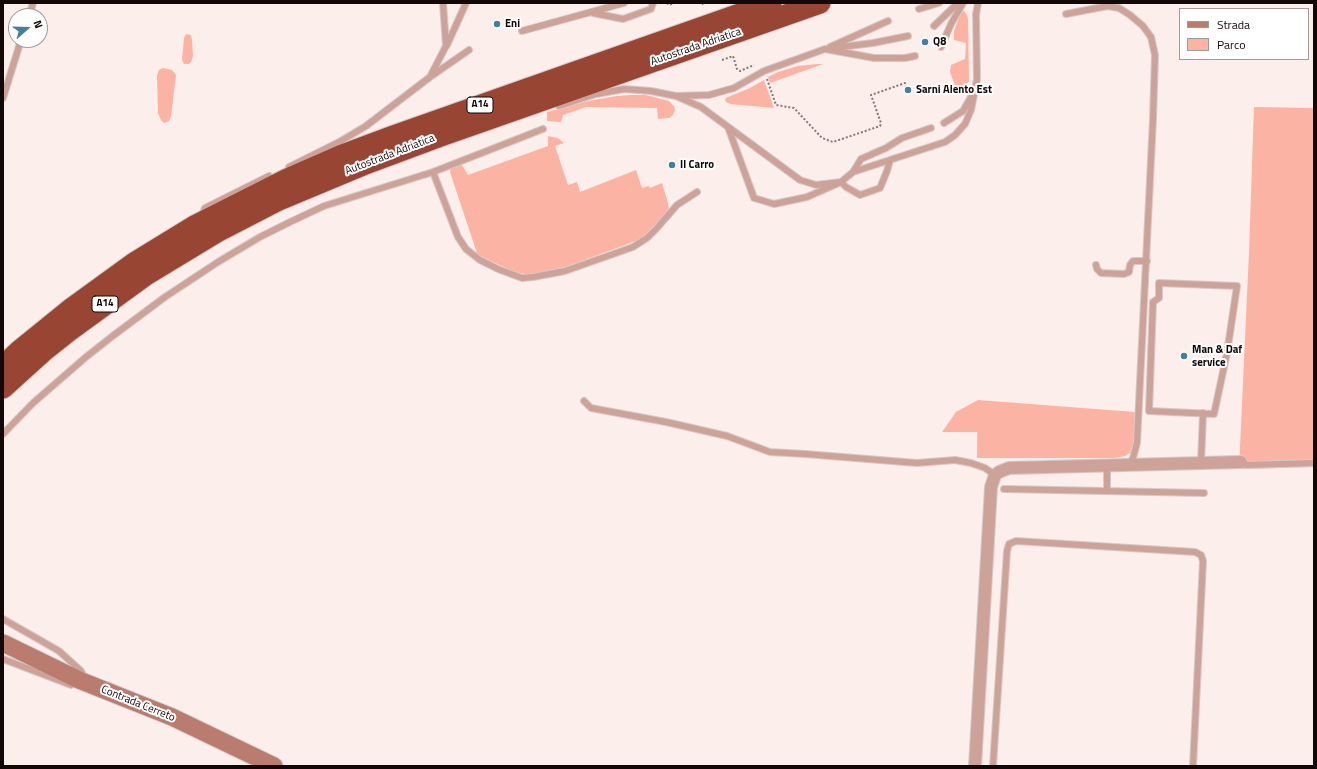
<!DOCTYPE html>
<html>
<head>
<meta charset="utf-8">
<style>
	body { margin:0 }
	#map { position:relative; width:1317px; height:769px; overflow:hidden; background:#fbeeeb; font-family:"Titillium Web",sans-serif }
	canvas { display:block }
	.frame { position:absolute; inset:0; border:4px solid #120807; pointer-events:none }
	.legend { position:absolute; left:1179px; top:8px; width:130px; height:52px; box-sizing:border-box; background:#fff; border:1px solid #a09c9c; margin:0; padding:5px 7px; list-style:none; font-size:12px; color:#120807 }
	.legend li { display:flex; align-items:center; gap:8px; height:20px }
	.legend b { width:20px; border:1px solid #a09c9c }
	.north { position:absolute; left:8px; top:8px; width:40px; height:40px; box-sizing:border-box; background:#fff; border:1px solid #a09c9c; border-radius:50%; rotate:70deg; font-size:11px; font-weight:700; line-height:16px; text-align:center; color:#120807 }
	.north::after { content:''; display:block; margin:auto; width:14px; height:18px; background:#438296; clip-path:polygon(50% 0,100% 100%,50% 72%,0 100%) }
</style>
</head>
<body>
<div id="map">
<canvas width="1317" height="769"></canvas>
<div class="frame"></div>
<ul class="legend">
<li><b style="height:5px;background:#b97c6e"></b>Strada</li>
<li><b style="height:11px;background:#fbb3a3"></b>Parco</li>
</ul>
<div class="north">N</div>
</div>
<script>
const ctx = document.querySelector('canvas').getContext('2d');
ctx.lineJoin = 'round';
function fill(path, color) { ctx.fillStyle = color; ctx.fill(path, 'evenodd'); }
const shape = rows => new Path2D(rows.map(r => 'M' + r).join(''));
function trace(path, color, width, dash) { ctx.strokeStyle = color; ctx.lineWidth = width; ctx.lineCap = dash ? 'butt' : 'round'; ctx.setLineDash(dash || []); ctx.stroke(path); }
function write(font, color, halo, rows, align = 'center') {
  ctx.font = font + ' "Titillium Web",sans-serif'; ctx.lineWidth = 4; ctx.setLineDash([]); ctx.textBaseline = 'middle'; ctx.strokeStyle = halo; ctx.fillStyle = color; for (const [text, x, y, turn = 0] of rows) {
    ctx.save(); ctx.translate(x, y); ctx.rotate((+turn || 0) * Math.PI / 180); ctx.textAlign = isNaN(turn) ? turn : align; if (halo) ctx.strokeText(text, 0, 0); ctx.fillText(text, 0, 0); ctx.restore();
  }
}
const green = shape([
	[962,11,964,11,967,15,968,19,969,81,967,85,961,89,961,92,958,94,950,72,951,65,965,59,966,43,954,40,954,31,961,12],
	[186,34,191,35,192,40,193,56,191,62,189,64,184,64,182,60,184,38],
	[817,64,823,64,770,83,768,77,778,72,798,66],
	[163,68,172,70,176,75,171,116,169,121,164,123,161,120,158,113,157,75,159,70],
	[764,80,774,108,730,104,726,102,725,99,728,97,750,88],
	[631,95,646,95,669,101,674,106,675,110,673,115,669,118,658,119,657,108,586,107,563,115,561,122,547,121,547,112,588,101,617,96],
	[1254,107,1314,108,1314,467,1239,469,1249,252],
	[548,136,558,138,564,143,555,146,568,185,577,182,580,192,636,170,642,188,649,186,650,188,662,183,668,203,669,210,641,239,568,266,536,274,525,274,515,272,484,258,477,253,450,172,451,166,459,163,462,165,468,175,548,146],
	[978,400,1135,412,1134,438,1133,444,1130,453,1125,456,1115,458,977,458,977,432,942,432,956,412]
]);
const path = shape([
	[667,3,669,5,674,3],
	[702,3,704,6],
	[722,60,733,56,737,69,740,71,754,65],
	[767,79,776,105,794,108,822,138,833,142,880,126,881,123,871,95,905,83,906,87]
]);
const service = shape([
	[919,9,939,3],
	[593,13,623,19,651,9,653,3],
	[1066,14,1108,6,1119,8,1130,15,1143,26,1151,37,1155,55,1153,119,1137,443,1133,458,1129,465],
	[29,16,33,3],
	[934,26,958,3],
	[522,31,624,3],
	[447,45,466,3],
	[830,47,888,21],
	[941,47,951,24,963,3],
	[833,48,873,43,908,36],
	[431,75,446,46,443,3],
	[676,96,701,107,800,180,816,185,841,182,853,172,945,142,955,135,965,124,971,110,977,79,976,14,978,3],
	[3,98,21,40],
	[559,106,596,94,624,89,651,91,676,96,709,95,734,88,764,71,825,49,874,58,905,58,915,56],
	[944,123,963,111,971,97],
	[728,127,754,198,774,204,807,197,841,182,846,187,860,195,880,188,887,171,890,160],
	[289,167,341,141,366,126,430,77,469,50],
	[433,172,458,237,466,249,480,260,498,269,522,278,533,277,565,271,633,247,647,238,657,228,677,205,697,192],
	[853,172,861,159,886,148,902,138,931,128],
	[202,215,205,208,269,176],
	[1096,265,1097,269,1101,273,1124,274,1129,272,1130,265,1133,261,1147,261],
	[1159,283,1237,286,1227,353,1214,414,1149,411,1153,302,1159,298,1159,283],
	[584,401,591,408,666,422,727,436,770,452,805,454,917,463,955,460,971,463,985,468,995,475],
	[3,434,33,403,86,357,114,335,165,297,218,262,260,237,290,222,324,206,433,172,543,129],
	[1241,462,1246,465,1314,463],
	[1201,463,1203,413],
	[1004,489,1204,493],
	[1107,491,1107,466],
	[3,619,59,651,81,671,85,679],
	[3,659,71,685,73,684],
	[993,766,1007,551,1009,544,1016,541,1195,552,1201,555,1203,561,1193,766]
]);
const minor = shape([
	[975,766,991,487,995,475,999,472,1009,468,1241,462]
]);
const secondary = shape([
	[3,643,79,680,172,717,274,766]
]);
const motorway = shape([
	[3,366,19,351,72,308,134,263,196,225,287,179,342,155,393,136,771,3],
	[3,388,45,350,69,331,146,275,217,232,279,200,363,165,441,136,820,3]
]);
const markers = [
	[497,24,4,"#438296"],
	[925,42,4,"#438296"],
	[908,90,4,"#438296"],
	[672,165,4,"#438296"],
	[1184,356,4,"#438296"]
];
const shields = [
	[480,105,26],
	[105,304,26]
];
const shieldNames = [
	["A14",480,105],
	["A14",105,304]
];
const poiNames = [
	["Eni",505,24],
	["Q8",933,42],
	["Sarni Alento Est",916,90],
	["Il Carro",680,165],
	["Man & Daf",1192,350],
	["service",1192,363]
];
const streetNames = [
	["Autostrada Adriatica",696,47,-19],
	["Autostrada Adriatica",390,155,-21],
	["Contrada Cerreto",138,704,22]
];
fill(green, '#fbb3a3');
trace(service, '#d6c9c7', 8);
trace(minor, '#d6c9c7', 14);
trace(secondary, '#d6c9c7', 19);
trace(motorway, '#d6c9c7', 23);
trace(path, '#847876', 2, [2, 2]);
trace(service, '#cda399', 6);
trace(minor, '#cda399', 12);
trace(secondary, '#b97c6e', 17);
trace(motorway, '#994534', 21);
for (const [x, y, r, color] of markers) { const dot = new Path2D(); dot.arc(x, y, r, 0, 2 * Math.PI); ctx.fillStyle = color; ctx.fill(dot); trace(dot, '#fff', 1.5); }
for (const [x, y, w] of shields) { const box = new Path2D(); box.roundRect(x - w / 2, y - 8, w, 16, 3); ctx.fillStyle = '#fff'; ctx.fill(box); trace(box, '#120807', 1); }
write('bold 10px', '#120807', null, shieldNames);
write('bold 11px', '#120807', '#fff', poiNames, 'left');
write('11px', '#120807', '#fff', streetNames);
</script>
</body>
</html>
